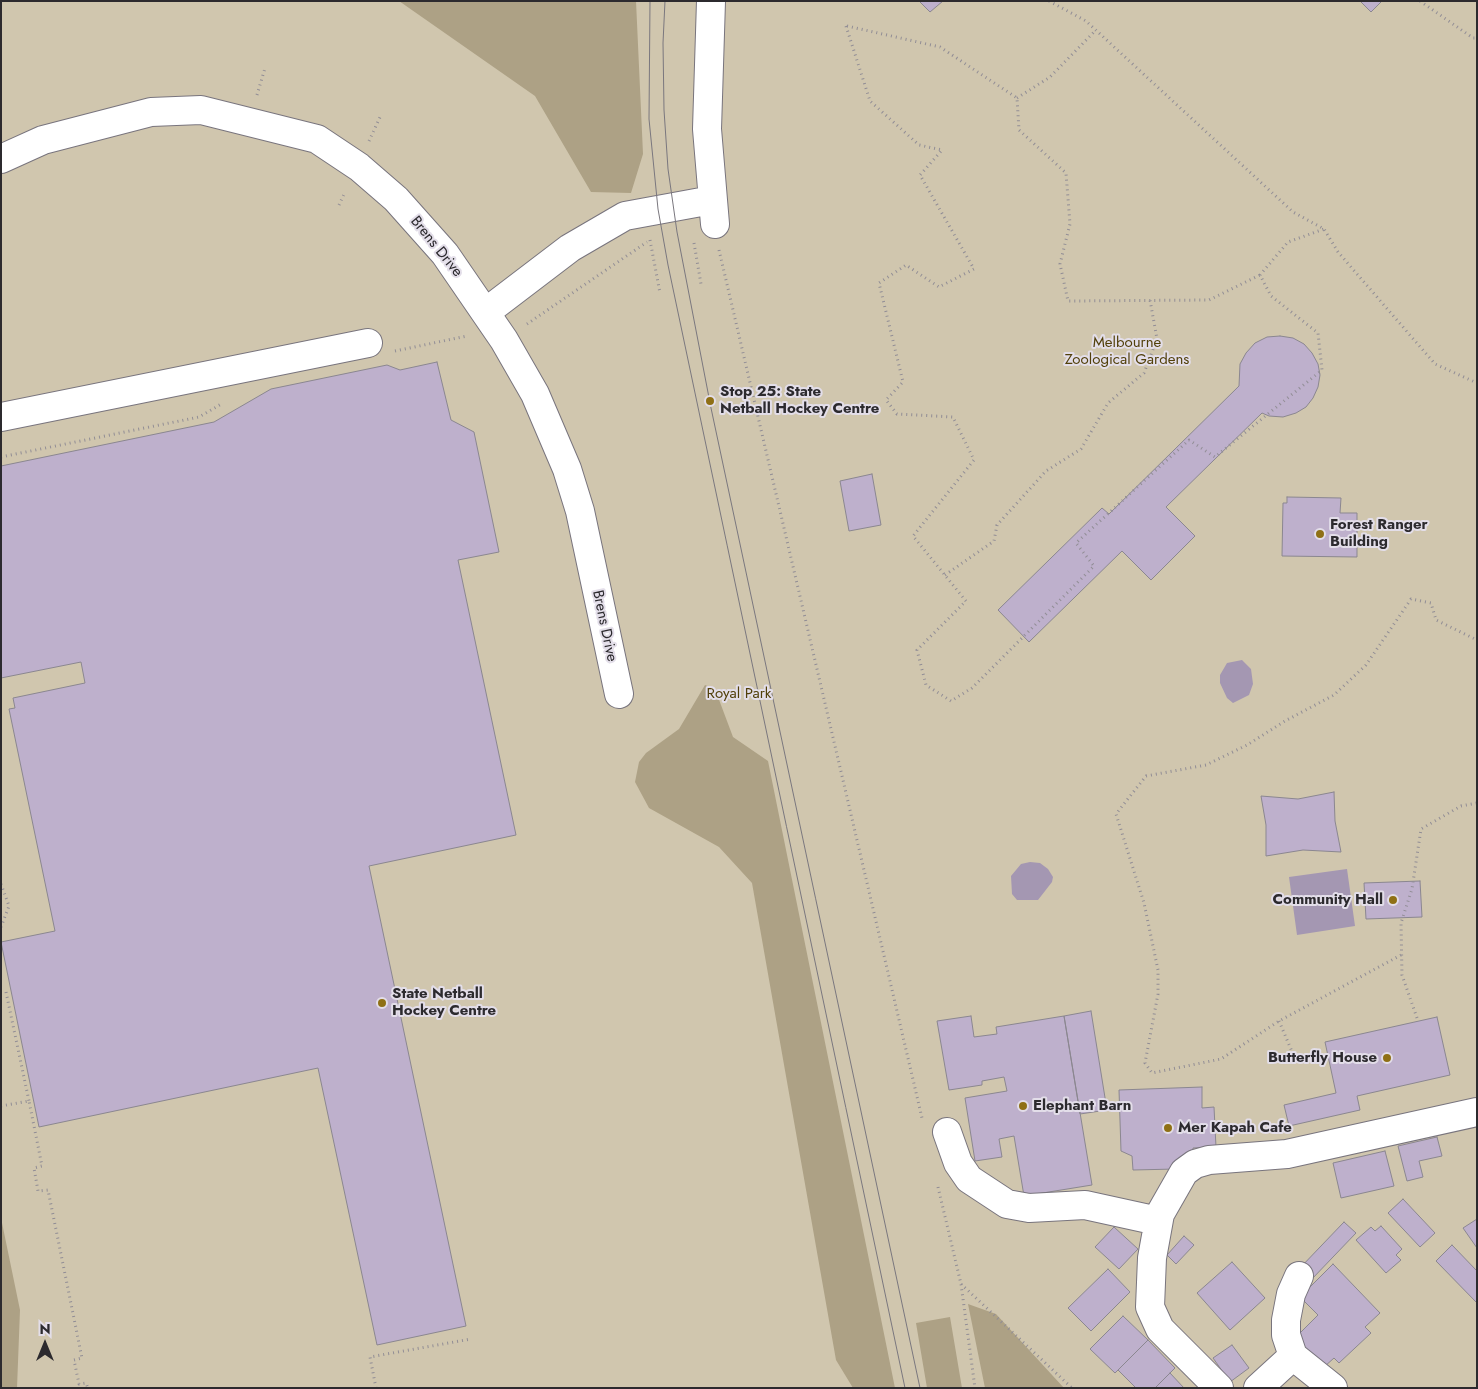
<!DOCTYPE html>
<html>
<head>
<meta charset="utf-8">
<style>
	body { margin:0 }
	#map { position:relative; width:1478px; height:1389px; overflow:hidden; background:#e3dee9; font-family:Jost,sans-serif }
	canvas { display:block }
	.frame { position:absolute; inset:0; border:2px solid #2c2a2e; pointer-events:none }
	.north { position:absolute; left:20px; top:1319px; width:50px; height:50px; -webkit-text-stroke:4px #e3dee9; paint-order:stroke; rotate:0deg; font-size:14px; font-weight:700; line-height:20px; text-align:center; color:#2c2a2e }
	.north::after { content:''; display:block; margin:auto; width:18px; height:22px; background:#2c2a2e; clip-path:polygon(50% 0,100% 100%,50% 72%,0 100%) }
</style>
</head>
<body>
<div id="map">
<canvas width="1478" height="1389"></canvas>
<div class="frame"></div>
<div class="north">N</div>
</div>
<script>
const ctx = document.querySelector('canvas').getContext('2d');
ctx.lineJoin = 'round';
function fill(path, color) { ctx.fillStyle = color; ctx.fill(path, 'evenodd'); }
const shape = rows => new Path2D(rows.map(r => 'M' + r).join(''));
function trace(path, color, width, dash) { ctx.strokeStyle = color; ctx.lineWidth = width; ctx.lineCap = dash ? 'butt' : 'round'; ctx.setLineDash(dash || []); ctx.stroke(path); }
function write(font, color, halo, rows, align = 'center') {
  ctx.font = font + ' Jost,sans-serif'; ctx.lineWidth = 4; ctx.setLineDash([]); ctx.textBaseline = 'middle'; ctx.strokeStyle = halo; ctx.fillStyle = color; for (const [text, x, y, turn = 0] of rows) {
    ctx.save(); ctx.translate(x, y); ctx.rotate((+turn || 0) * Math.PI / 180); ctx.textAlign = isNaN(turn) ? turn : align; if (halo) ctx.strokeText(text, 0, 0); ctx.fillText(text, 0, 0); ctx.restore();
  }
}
const green = shape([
	[1,1,1477,1,1477,1388,1,1388]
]);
const forest = shape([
	[399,1,636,1,643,154,631,193,591,192,535,96],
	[705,685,715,689,733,737,768,761,895,1388,853,1388,836,1360,752,883,719,847,649,808,635,782,639,762,646,753,679,729],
	[1,1218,20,1310,17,1388,1,1388],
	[968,1304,996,1314,1064,1388,985,1388],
	[950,1317,962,1388,927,1388,916,1323]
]);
const water = shape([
	[1242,660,1251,669,1253,684,1249,695,1233,703,1227,698,1220,683,1220,675,1227,663],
	[1030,862,1040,863,1048,869,1053,877,1052,882,1038,900,1017,900,1012,894,1011,876,1021,864],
	[1347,869,1355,926,1297,935,1289,877]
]);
const building = shape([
	[919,1,943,1,930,12,919,1],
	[1360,1,1382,1,1371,12,1360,1],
	[1280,336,1293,338,1304,344,1312,353,1318,364,1320,375,1318,387,1313,398,1306,407,1296,413,1283,417,1269,416,1262,413,1166,507,1195,536,1151,580,1122,551,1029,642,998,610,1102,508,1109,514,1239,386,1240,364,1246,353,1255,343,1267,337,1280,336],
	[437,362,451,420,474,432,499,552,458,560,516,835,369,866,466,1326,377,1345,318,1068,39,1127,1,942,55,931,9,709,15,708,13,698,85,683,81,662,1,678,1,466,214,422,271,389,387,365,400,370,437,362],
	[872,474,881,525,849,531,840,481,872,474],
	[1287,497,1341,498,1340,513,1357,513,1357,557,1282,556,1283,503,1287,503,1287,497],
	[1334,792,1335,821,1341,852,1303,850,1266,856,1266,825,1261,796,1298,799,1334,792],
	[1420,881,1422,917,1366,919,1364,883,1420,881],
	[1091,1011,1107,1110,1080,1114,1064,1016,1091,1011],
	[971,1016,974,1037,997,1034,996,1027,1064,1016,1092,1185,1024,1196,1014,1136,999,1139,1002,1157,975,1161,965,1098,1007,1091,1004,1077,982,1081,982,1085,949,1090,937,1021,971,1016],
	[1437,1017,1450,1075,1357,1096,1360,1110,1289,1126,1284,1105,1336,1093,1325,1042,1437,1017],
	[1202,1087,1202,1108,1214,1107,1216,1147,1193,1148,1193,1155,1176,1169,1133,1170,1132,1156,1121,1151,1119,1090,1202,1087],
	[1437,1137,1442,1156,1419,1161,1423,1177,1407,1181,1398,1146,1437,1137],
	[1385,1151,1394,1186,1341,1198,1333,1163,1385,1151],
	[1403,1199,1435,1233,1420,1247,1388,1213,1403,1199],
	[1477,1219,1477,1248,1463,1228,1477,1219],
	[1344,1222,1356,1233,1311,1280,1299,1269,1344,1222],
	[1381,1226,1402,1249,1396,1255,1401,1260,1386,1273,1356,1240,1371,1227,1375,1231,1381,1226],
	[1114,1227,1138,1249,1119,1269,1095,1247,1114,1227],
	[1184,1236,1194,1245,1176,1264,1167,1255,1184,1236],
	[1452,1245,1477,1271,1477,1303,1436,1261,1452,1245],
	[1232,1262,1265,1298,1230,1330,1197,1293,1232,1262],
	[1333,1264,1380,1313,1365,1327,1371,1333,1339,1363,1334,1358,1324,1367,1295,1338,1318,1315,1300,1297,1333,1264],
	[1108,1269,1130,1292,1091,1331,1068,1308,1108,1269],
	[1123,1316,1148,1340,1115,1373,1090,1349,1123,1316],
	[1148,1340,1175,1368,1155,1388,1136,1388,1118,1370,1148,1340],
	[1232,1345,1249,1368,1230,1382,1213,1358,1232,1345],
	[1170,1373,1184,1388,1155,1388,1170,1373]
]);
const path = shape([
	[1049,1,1086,21,1293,212,1324,229,1338,252,1435,364,1477,383],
	[1420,1,1473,38,1477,38],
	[846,26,870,101,919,145,942,150,920,175,974,269,939,287,906,265,879,283,903,382,886,400,897,414,953,417,974,460,913,536,966,601,917,650,926,685,951,701,972,688,1094,566,1076,543,1189,440,1215,457,1322,370,1318,333,1271,296,1260,275,1288,242,1324,229],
	[847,26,940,47,1017,98,1019,130,1066,173,1070,224,1060,264,1068,301,1209,300,1260,275],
	[257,95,265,68],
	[1017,98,1050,77,1096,30],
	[369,141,381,115],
	[339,205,345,192],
	[650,240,660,293],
	[694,243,701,284],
	[719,250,922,1118],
	[527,324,647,242],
	[395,351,467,336],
	[1,457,199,417,223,403],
	[945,575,994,541,997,525,1046,471,1081,449,1108,403,1144,373,1157,339,1150,300],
	[1,884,9,906,1,927],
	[1401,955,1279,1021,1221,1059,1152,1073,1145,1063,1158,994,1158,970,1144,903,1116,814,1146,776,1206,765,1247,745,1285,721,1334,695,1366,665,1411,599,1431,603,1436,620,1477,640],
	[6,992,29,1101],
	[1417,1018,1402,975,1401,923,1412,889,1421,829,1461,806,1477,803],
	[1279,1021,1293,1054],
	[1,1106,29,1101,42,1166,34,1168,38,1191,48,1190,82,1358,74,1360,79,1384,86,1383,88,1388],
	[938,1187,961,1284,975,1388],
	[961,1284,1072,1388],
	[376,1388,370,1357,471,1339]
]);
const minor = shape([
	[711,1,707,129,715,224],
	[1,159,43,140,151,112,201,110,317,139,359,167,396,199,445,254,504,340,535,394,567,469,580,511,619,694],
	[486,312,570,248,625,216,712,200],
	[1,417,368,343],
	[947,1132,958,1163,969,1179,1007,1204,1029,1208,1085,1205,1158,1221],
	[1293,1356,1286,1335,1286,1320,1291,1294,1299,1276],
	[1219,1388,1160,1329,1150,1307,1152,1258,1160,1214,1184,1172,1195,1164,1209,1160,1287,1154,1477,1112],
	[1258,1388,1293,1356,1333,1388]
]);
const tram = shape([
	[650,1,649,119,658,209,668,265,905,1388],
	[665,1,663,43,664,110,668,169,677,232,711,408,920,1388]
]);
const markers = [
	[710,401,5,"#8f7015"],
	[1320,534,5,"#8f7015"],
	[1393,900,5,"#8f7015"],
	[382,1003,5,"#8f7015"],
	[1387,1058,5,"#8f7015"],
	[1023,1106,5,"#8f7015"],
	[1168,1128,5,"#8f7015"]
];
const streetNames = [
	["Brens Drive",436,247,51],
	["Brens Drive",604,626,78]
];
const parkNames = [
	["Melbourne",1127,343],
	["Zoological Gardens",1127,360],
	["Royal Park",739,694]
];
const poiNames = [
	["Stop 25: State",720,392],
	["Netball Hockey Centre",720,409],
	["Forest Ranger",1330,525],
	["Building",1330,542],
	["Community Hall",1383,900,"right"],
	["State Netball",392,994],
	["Hockey Centre",392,1011],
	["Butterfly House",1377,1058,"right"],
	["Elephant Barn",1033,1106],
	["Mer Kapah Cafe",1178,1128]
];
fill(green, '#d0c6ae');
fill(forest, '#ada185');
fill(water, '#a497b2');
fill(building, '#beb0cc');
trace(building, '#8b8790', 1);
trace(minor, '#78747d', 30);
trace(path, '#918d95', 3, [1, 4]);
trace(minor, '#fff', 28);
trace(tram, '#7a777e', 1);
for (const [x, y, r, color] of markers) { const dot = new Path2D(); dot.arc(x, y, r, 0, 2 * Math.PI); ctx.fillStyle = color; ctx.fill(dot); trace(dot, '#e3dee9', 2); }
write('15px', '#2c2a2e', '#e3dee9', streetNames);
write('15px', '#513f09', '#e3dee9', parkNames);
write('bold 15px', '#2c2a2e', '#e3dee9', poiNames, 'left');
</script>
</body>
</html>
